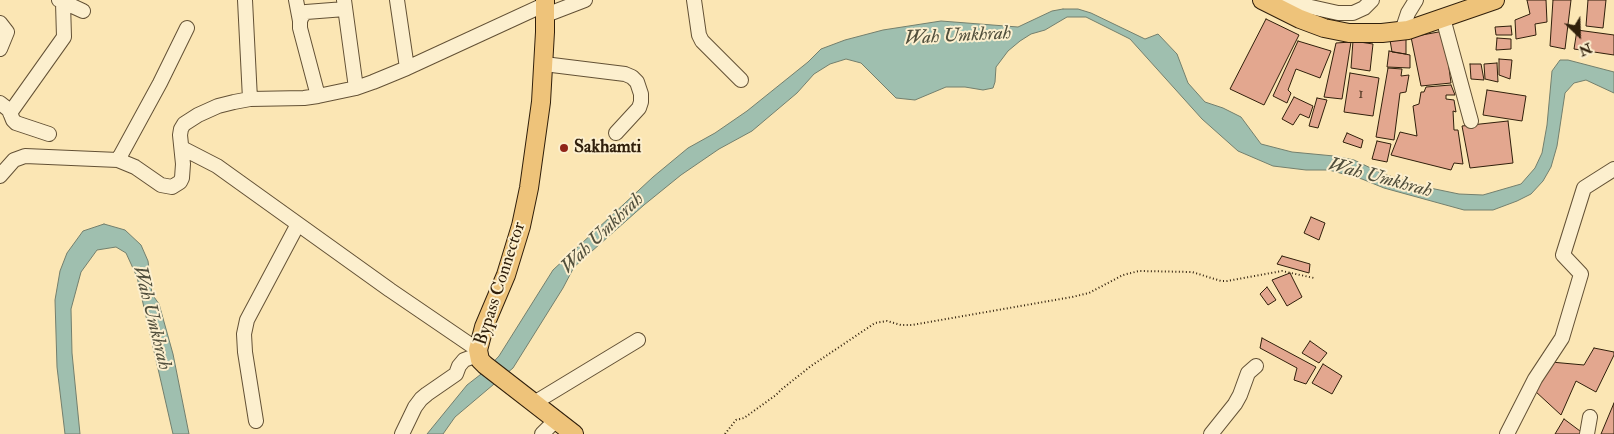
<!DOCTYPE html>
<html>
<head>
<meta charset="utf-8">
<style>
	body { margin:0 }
	#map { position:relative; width:1614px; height:434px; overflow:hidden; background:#fbe6b4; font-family:"IM FELL Double Pica",serif }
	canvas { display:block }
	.north { position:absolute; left:1554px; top:10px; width:50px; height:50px; -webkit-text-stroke:4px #fcefce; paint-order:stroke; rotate:156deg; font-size:14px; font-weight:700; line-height:20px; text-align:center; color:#301f0b }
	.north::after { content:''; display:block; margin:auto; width:18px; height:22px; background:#301f0b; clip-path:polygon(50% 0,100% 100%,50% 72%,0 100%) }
</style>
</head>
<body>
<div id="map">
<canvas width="1614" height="434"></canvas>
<div class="north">N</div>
</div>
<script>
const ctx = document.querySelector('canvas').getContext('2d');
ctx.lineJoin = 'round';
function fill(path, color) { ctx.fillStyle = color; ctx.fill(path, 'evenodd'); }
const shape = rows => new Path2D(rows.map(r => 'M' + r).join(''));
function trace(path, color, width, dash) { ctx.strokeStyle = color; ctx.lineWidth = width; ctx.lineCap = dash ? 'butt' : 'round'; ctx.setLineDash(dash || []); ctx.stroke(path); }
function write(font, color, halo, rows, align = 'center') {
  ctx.font = font + ' "IM FELL Double Pica",serif'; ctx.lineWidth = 4; ctx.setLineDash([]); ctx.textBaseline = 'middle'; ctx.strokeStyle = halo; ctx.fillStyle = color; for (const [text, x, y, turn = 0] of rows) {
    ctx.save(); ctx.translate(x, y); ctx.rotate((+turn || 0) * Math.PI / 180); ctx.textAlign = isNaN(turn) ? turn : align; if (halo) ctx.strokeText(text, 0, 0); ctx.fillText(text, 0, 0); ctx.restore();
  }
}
const water = shape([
	[1063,9,1078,9,1091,13,1145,39,1158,34,1177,54,1188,83,1205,102,1223,108,1241,117,1261,144,1292,152,1334,156,1354,160,1383,174,1430,188,1459,194,1483,195,1521,184,1535,168,1542,153,1547,125,1552,71,1560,60,1568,60,1614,72,1614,93,1586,80,1574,83,1565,93,1557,146,1551,167,1543,181,1531,194,1517,201,1493,210,1464,210,1384,188,1362,179,1329,170,1306,170,1273,166,1238,151,1202,119,1130,39,1086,17,1067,17,1045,30,1031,34,1020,41,1008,51,996,67,995,82,993,88,983,90,965,87,946,87,915,100,896,98,861,63,846,59,830,64,814,74,797,93,752,131,719,149,681,175,644,205,574,267,563,288,513,368,455,417,443,434,427,434,467,385,485,371,499,356,553,270,653,177,688,148,715,133,747,111,808,62,821,49,845,40,883,30,941,21,1018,27,1052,11,1063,9],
	[104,224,125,230,141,245,148,261,152,294,159,304,173,354,189,434,173,434,137,277,126,253,116,247,97,250,81,272,71,309,72,353,80,434,65,434,57,367,55,300,60,271,67,253,83,231,104,224]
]);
const building = shape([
	[1527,0,1546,0,1547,22,1535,24,1536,35,1516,39,1515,20,1530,14,1527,0],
	[1553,0,1571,0,1565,49,1550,46,1553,0],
	[1588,0,1606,0,1603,28,1586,26,1588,0],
	[1266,19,1299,35,1264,105,1230,89,1266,19],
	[1511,26,1512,35,1496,35,1495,27,1511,26],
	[1577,30,1614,35,1614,55,1574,49,1577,30],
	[1444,31,1451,83,1421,86,1411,37,1444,31],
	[1406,38,1406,54,1392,52,1390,40,1406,38],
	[1497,38,1511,39,1511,49,1496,50,1497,38],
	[1298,41,1331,51,1320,78,1296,69,1288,90,1291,93,1287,103,1273,96,1298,41],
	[1353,41,1373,44,1370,71,1351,68,1353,41],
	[1351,42,1342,99,1324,97,1336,43,1351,42],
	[1389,51,1410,55,1410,68,1387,67,1389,51],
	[1499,59,1512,60,1510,79,1499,75,1499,59],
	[1497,63,1498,82,1485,79,1484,64,1497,63],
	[1470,64,1481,64,1484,80,1471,79,1470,64],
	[1388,68,1402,69,1401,76,1409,75,1406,92,1400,93,1394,140,1376,137,1388,68],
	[1350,73,1379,78,1373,116,1344,112,1350,73],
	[1451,85,1455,95,1446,95,1446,99,1454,100,1456,112,1453,111,1454,130,1458,130,1463,164,1454,163,1451,170,1391,155,1400,132,1417,136,1413,106,1419,104,1421,92,1424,92,1426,87,1451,85],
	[1487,90,1526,96,1522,121,1483,115,1487,90],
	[1294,97,1313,106,1309,118,1300,114,1293,125,1282,119,1294,97],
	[1317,98,1327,100,1318,128,1309,126,1317,98],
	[1508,121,1513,163,1470,168,1462,126,1508,121],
	[1347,133,1363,140,1361,148,1343,142,1347,133],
	[1377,141,1391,144,1387,162,1372,159,1377,141],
	[1311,217,1325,223,1319,240,1304,233,1311,217],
	[1282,256,1310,264,1309,273,1277,264,1282,256],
	[1290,273,1302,297,1287,306,1272,280,1290,273],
	[1267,287,1276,300,1268,305,1260,294,1267,287],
	[1262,338,1316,367,1306,384,1294,380,1297,368,1260,348,1262,338],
	[1310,341,1327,353,1319,363,1302,353,1310,341],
	[1594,348,1614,352,1614,355,1596,392,1576,381,1561,415,1535,391,1551,362,1584,365,1594,348],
	[1323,364,1342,376,1332,394,1312,383,1323,364],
	[1614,403,1614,434,1601,434,1614,403],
	[1564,419,1584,434,1555,434,1564,419]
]);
const path = shape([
	[725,434,736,420,744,418,776,395,782,389,811,366,875,323,887,321,901,325,912,325,1072,297,1089,293,1123,275,1139,271,1192,272,1221,281,1227,281,1282,271,1314,278]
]);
const minor = shape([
	[59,0,83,11],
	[245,0,250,99],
	[296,0,300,21],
	[344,0,356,88],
	[397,0,407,68],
	[694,0,699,35,702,41,741,80],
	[1279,0,1338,13,1353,13,1364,8,1372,0],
	[546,15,585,0],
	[1443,18,1471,121],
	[0,23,7,32,0,49],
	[1402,31,1408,13,1416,0],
	[544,64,625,74,632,77,637,82,641,94,641,102,639,108,616,133],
	[318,96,300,28,300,21,302,16,306,12,345,9],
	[0,103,9,110,13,120,16,123,49,134],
	[10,113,64,37,63,3],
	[182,148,217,166,390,290,478,350],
	[118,160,160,83,187,28],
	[0,176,14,160,25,156,118,160,135,167,161,185,172,187,180,182,182,178,183,164,180,135,181,129,184,124,198,115,218,106,234,102,250,99,304,98,318,96,356,88,373,82,407,68,546,4],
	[534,403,638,340],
	[256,421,245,352,244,334,247,320,298,224],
	[402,434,415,407,421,399,427,394,456,374,459,366,464,360,472,357,479,358],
	[542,434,556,420],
	[1211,434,1235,404,1240,395,1248,373,1256,366],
	[1507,434,1535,379,1562,338,1581,274,1563,255,1584,188,1614,169],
	[1587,434,1590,417]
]);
const major = shape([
	[545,0,545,32,541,102,529,188,521,226,506,275,484,327,478,350,480,360,485,365,574,434],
	[1262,0,1300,19,1324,28,1349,33,1382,33,1408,30,1495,0]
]);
const markers = [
	[564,148,5,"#8f2418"]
];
const numberNames = [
	["1",1361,95]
];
const poiNames = [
	["Sakhamti",574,148]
];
const streetNames = [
	["Bypass Connector",501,284,-72]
];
const waterNames = [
	["Wah Umkhrah",958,37,-3],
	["Wah Umkhrah",1380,179,15],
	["Wah Umkhrah",603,234,-44],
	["Wah Umkhrah",151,318,76]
];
fill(water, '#9fbfaf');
trace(water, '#737f6d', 1);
fill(building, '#e3a78f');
trace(building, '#301f0b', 1);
trace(minor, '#635135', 16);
trace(major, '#301f0b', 20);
trace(path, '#301f0b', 2, [1, 2.5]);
trace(minor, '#fcefce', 14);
trace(major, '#eec37a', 18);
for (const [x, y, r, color] of markers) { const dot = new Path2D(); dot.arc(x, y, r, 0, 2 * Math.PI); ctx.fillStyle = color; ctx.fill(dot); trace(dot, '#fcefce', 2); }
write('15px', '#5d412c', null, numberNames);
write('bold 18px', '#301f0b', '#fcefce', poiNames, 'left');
write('18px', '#301f0b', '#fcefce', streetNames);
write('italic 19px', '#514f3c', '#fcefce', waterNames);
</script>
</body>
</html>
